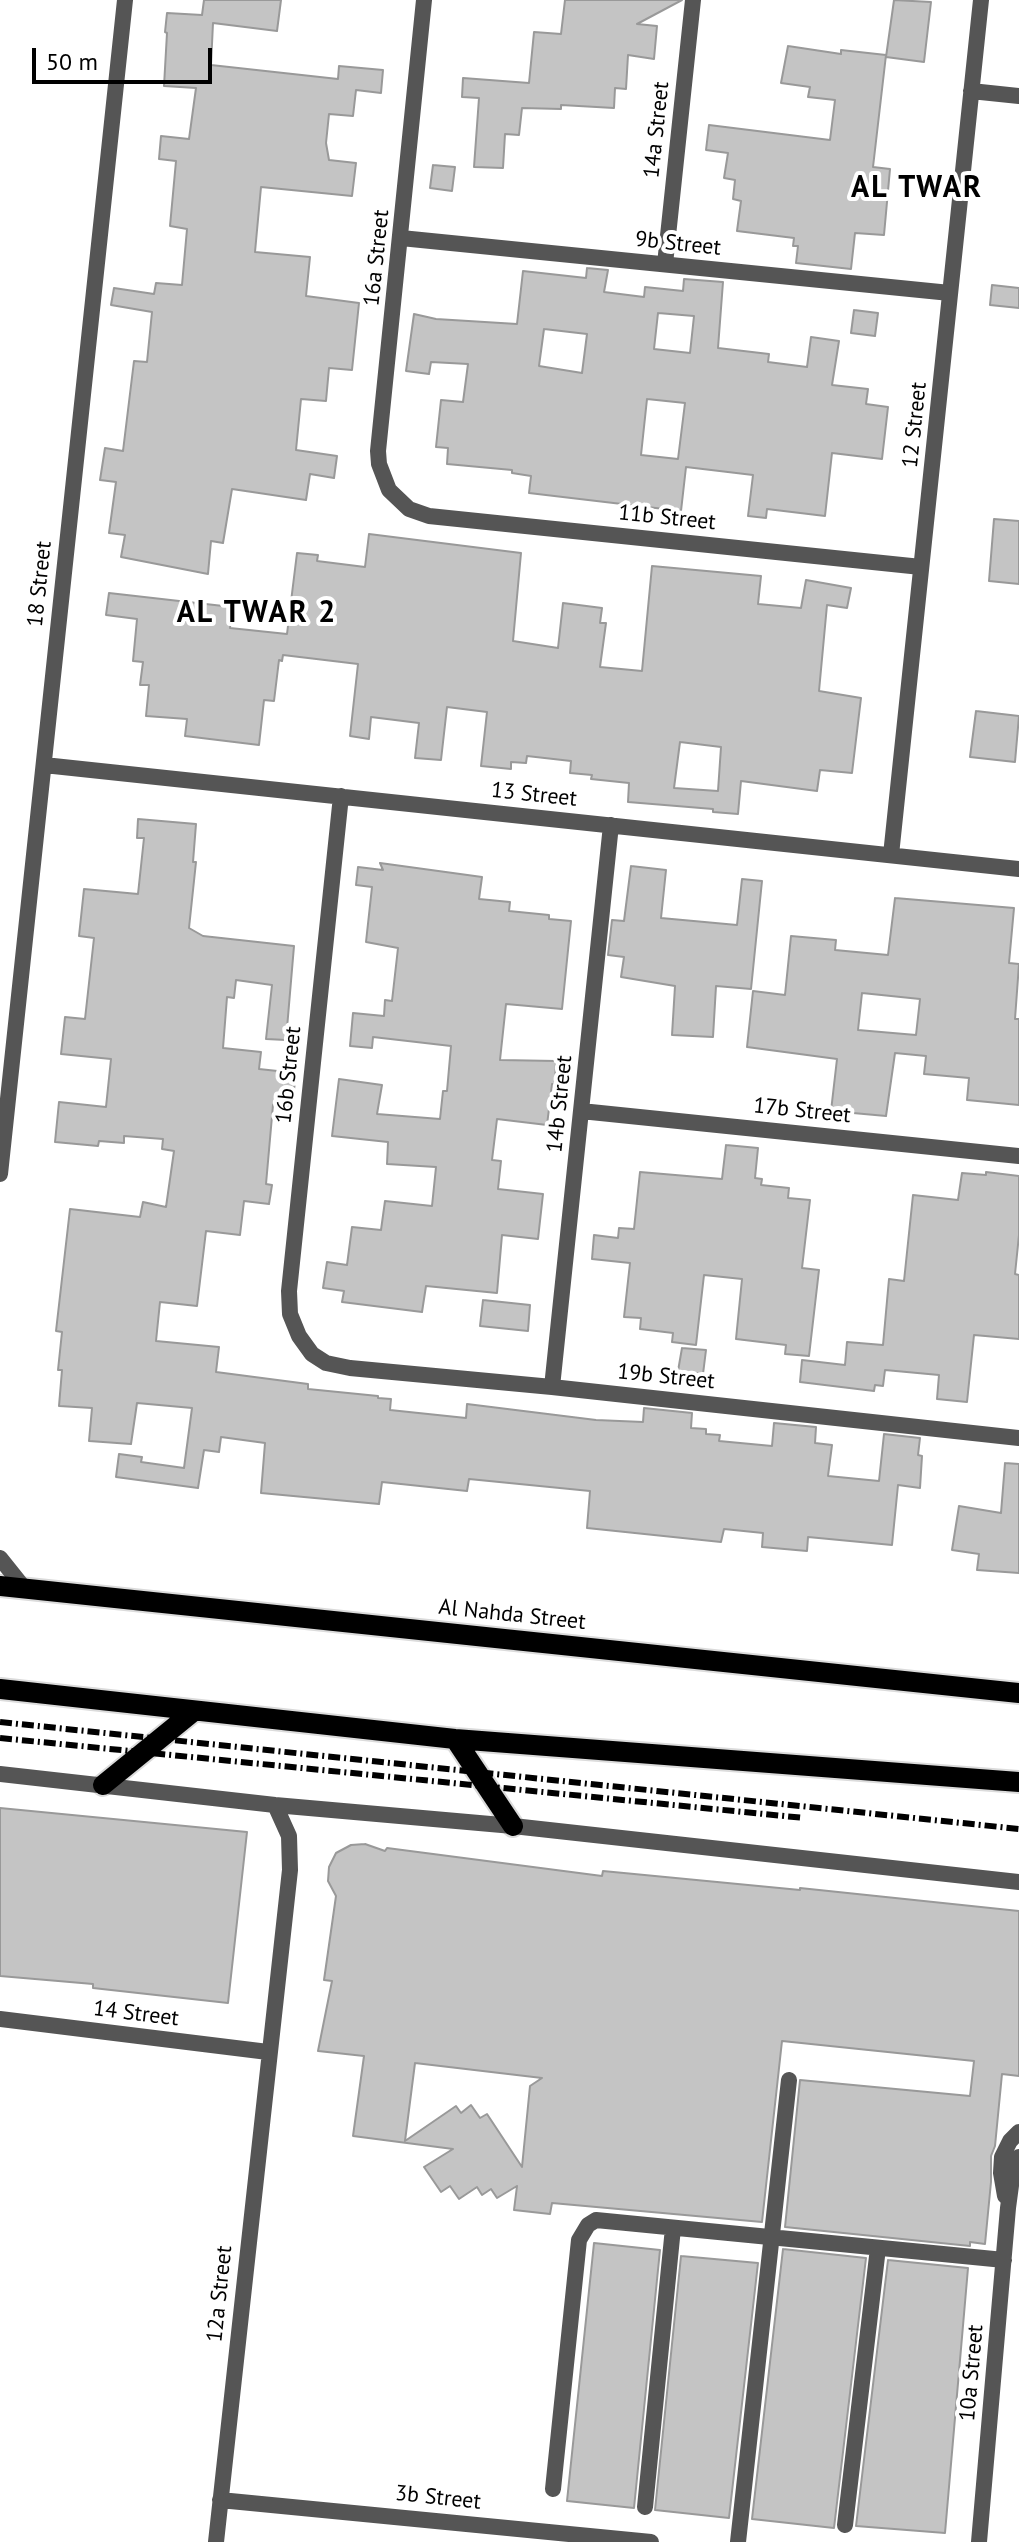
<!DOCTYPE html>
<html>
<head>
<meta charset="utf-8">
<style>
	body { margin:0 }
	#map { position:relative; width:1019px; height:2542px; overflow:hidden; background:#fff; font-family:"PT Sans",sans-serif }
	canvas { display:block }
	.scale { position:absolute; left:32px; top:48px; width:180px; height:36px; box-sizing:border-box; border:4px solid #000; border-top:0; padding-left:10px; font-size:24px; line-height:28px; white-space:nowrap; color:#000; -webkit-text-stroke:6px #fff; paint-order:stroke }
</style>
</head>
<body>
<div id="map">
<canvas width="1019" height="2542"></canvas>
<div class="scale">50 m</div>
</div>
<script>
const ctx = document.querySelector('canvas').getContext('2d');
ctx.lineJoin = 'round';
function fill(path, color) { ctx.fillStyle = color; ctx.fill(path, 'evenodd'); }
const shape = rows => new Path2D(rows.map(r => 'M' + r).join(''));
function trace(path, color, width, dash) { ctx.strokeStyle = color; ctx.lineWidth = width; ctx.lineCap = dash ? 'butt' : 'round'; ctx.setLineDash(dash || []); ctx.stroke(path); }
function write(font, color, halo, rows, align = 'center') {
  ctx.font = font + ' "PT Sans",sans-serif'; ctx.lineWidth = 8; ctx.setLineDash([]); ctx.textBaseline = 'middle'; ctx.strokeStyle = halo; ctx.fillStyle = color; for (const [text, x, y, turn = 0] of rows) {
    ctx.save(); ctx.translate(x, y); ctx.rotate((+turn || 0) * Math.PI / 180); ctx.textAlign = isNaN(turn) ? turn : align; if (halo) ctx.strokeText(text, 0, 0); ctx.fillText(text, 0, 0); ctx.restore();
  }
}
const building = shape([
	[204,0,281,0,277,31,213,23,211,65,338,79,339,66,383,70,381,93,356,90,353,116,329,114,326,143,329,160,356,163,352,196,261,187,255,252,310,257,306,296,359,303,352,370,329,368,326,401,301,399,296,450,337,456,334,478,310,474,306,500,232,489,223,543,211,541,208,574,121,557,125,535,109,533,116,482,100,480,105,448,123,451,134,361,147,362,152,312,111,305,114,288,154,294,156,283,182,285,187,229,170,226,176,161,159,159,161,136,189,139,196,88,164,86,167,33,165,32,167,13,202,15,204,0],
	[565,0,682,0,637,24,657,26,654,59,628,55,626,89,615,88,614,108,561,105,561,109,522,108,519,135,505,134,503,168,474,167,479,98,462,97,463,78,529,83,534,32,561,34,565,0],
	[894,0,931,2,924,62,886,57,894,0],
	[788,46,841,54,841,50,886,55,873,167,890,169,884,235,855,233,851,269,796,263,798,246,793,246,794,238,737,231,741,201,733,199,735,180,724,178,728,153,706,150,709,125,830,140,835,100,808,97,810,87,781,83,788,46],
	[433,165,455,167,452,191,430,188,433,165],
	[587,268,608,270,604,292,644,297,645,287,683,291,684,279,723,282,718,348,769,354,768,362,807,367,811,337,839,341,832,385,868,389,866,404,888,407,882,459,832,453,825,516,767,509,766,518,748,516,753,475,686,467,681,511,529,493,531,476,512,473,512,470,447,464,448,448,436,447,441,400,463,402,468,364,431,362,429,374,406,371,414,314,436,319,517,324,523,271,586,278,587,268],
	[658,313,694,316,690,353,654,349,658,313],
	[544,329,587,334,582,373,539,366,544,329],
	[647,399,685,403,678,459,641,455,647,399],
	[992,285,1019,288,1019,308,990,305,992,285],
	[854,310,878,313,875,336,851,333,854,310],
	[994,519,1019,521,1019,584,989,581,994,519],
	[369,534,521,553,513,641,558,648,563,603,602,608,600,623,606,623,600,667,642,671,652,566,761,576,758,604,801,608,806,580,851,588,847,608,827,605,819,691,861,698,852,773,820,770,817,791,741,781,738,814,713,812,713,809,628,802,629,783,591,779,592,775,570,773,571,761,527,756,526,763,511,762,511,769,481,766,487,712,447,707,441,760,415,758,419,723,371,717,369,739,350,736,358,664,283,655,282,661,279,660,274,701,264,700,259,745,185,736,187,719,146,716,149,685,140,685,143,662,133,661,137,619,106,615,109,593,232,607,230,628,287,634,297,553,318,555,317,561,365,567,369,534],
	[680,742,721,747,718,791,674,788,680,742],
	[976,711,1019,716,1015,762,970,757,976,711],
	[138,819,196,824,193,862,196,862,189,928,203,936,294,946,286,1040,266,1039,272,985,236,980,234,998,227,997,223,1048,261,1052,259,1069,296,1073,292,1107,273,1105,266,1184,272,1185,269,1204,244,1201,240,1235,206,1231,197,1306,160,1302,156,1341,219,1347,216,1372,308,1384,308,1389,378,1396,378,1398,391,1399,390,1410,466,1418,467,1404,596,1420,643,1422,644,1408,692,1413,691,1428,706,1429,706,1434,720,1435,719,1441,772,1446,774,1423,816,1427,815,1443,832,1445,828,1476,879,1481,884,1434,920,1438,918,1455,922,1456,920,1488,898,1485,892,1545,808,1537,807,1551,762,1547,763,1533,724,1529,721,1542,587,1528,590,1491,469,1479,467,1491,382,1482,379,1504,261,1493,265,1443,221,1437,219,1452,204,1450,198,1488,116,1477,119,1454,142,1457,141,1462,184,1468,192,1408,137,1403,131,1444,89,1441,92,1408,59,1406,62,1370,58,1370,62,1332,56,1331,70,1209,140,1217,143,1202,166,1207,174,1151,162,1149,163,1139,124,1136,124,1143,99,1141,98,1146,55,1142,59,1102,106,1107,111,1059,61,1054,65,1017,85,1019,94,938,79,936,84,889,138,894,144,838,137,838,138,819],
	[380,863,482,877,479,899,510,902,509,911,549,915,549,919,571,921,562,1009,506,1004,500,1060,556,1061,555,1084,552,1084,547,1125,497,1119,492,1160,501,1161,498,1189,543,1194,538,1239,502,1235,497,1293,426,1286,422,1312,342,1302,344,1291,323,1288,327,1262,347,1265,352,1227,381,1230,385,1201,432,1206,436,1167,387,1164,388,1142,332,1136,339,1079,382,1085,377,1114,440,1119,443,1091,447,1091,451,1046,373,1037,372,1048,350,1046,353,1013,384,1016,385,1000,392,1001,398,948,366,942,372,887,356,885,358,867,383,870,380,863],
	[631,866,666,870,661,918,737,925,742,879,762,881,751,989,716,986,713,1037,672,1035,675,986,621,977,624,957,608,955,612,920,624,921,631,866],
	[895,898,1014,908,1009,963,1019,964,1015,1019,1019,1019,1019,1105,967,1100,969,1078,924,1074,926,1056,895,1053,886,1116,831,1111,837,1059,747,1047,753,991,785,995,791,936,836,940,835,950,888,955,895,898],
	[862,993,920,999,916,1035,858,1030,862,993],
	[726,1145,758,1148,755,1178,762,1179,761,1185,789,1188,788,1198,810,1200,802,1268,819,1270,809,1356,785,1354,786,1345,736,1339,742,1279,704,1275,696,1345,672,1342,673,1333,640,1329,641,1318,624,1317,630,1263,592,1259,594,1235,618,1238,619,1228,634,1229,640,1172,722,1179,726,1145],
	[986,1172,1019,1176,1019,1235,1015,1274,1019,1275,1019,1339,974,1335,967,1402,937,1399,939,1375,885,1370,883,1386,875,1385,874,1391,800,1382,802,1360,845,1365,847,1342,883,1345,889,1279,904,1281,913,1195,958,1200,962,1173,986,1175,986,1172],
	[483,1300,530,1305,528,1331,480,1326,483,1300],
	[682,1348,706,1350,703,1374,678,1371,682,1348],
	[1005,1463,1019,1464,1019,1573,977,1570,979,1554,952,1550,959,1506,1001,1513,1005,1463],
	[0,1808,247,1832,228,2003,93,1988,93,1984,0,1976,0,1808],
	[365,1844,385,1851,387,1848,602,1876,603,1871,800,1890,800,1888,1019,1911,1019,2076,1002,2074,995,2146,991,2156,991,2182,985,2244,970,2242,970,2246,785,2227,800,2080,970,2096,974,2061,782,2041,762,2222,552,2203,550,2214,514,2210,517,2186,497,2198,491,2189,482,2195,477,2187,459,2199,450,2186,441,2192,424,2167,453,2149,353,2136,364,2056,318,2051,332,1981,324,1980,336,1896,328,1881,329,1867,336,1853,351,1845,365,1844],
	[415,2063,542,2078,530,2086,522,2167,487,2114,480,2118,471,2105,461,2113,456,2106,405,2141,415,2063],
	[594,2243,660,2250,634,2508,567,2501,594,2243],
	[783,2249,866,2258,834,2528,752,2519,783,2249],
	[681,2256,758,2263,729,2518,655,2510,681,2256],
	[888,2260,968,2268,945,2533,856,2526,888,2260]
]);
const street = shape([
	[424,0,378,451,379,464,389,490,409,509,429,516,921,567],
	[971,91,1019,96],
	[401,238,950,293],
	[665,264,693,0],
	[44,765,1019,869],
	[341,796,289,1291,290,1314,299,1336,312,1354,326,1363,350,1368,552,1387,1019,1438],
	[891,855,981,0],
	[581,1111,1019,1156],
	[0,1174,125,0],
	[552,1387,611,825],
	[0,1558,24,1588],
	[0,1774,275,1805,513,1826,1019,1882],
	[0,2019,268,2052],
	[1005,2196,1001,2173,1002,2157,1010,2141,1019,2132],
	[553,2489,579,2240,588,2225,596,2220,1004,2260],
	[220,2500,651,2542],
	[645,2507,673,2228],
	[845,2525,878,2248],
	[216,2542,290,1870,289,1836,275,1805],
	[738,2542,789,2080],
	[979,2542,1008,2208,1012,2178,1019,2157]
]);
const primary = shape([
	[0,1586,1019,1693],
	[0,1689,455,1739,1019,1782],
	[455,1739,513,1826],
	[103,1785,194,1711]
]);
const rail = shape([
	[0,1722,1019,1829],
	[0,1738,804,1818]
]);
const streetNames = [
	["14a Street",657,130,-84],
	["9b Street",678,244,6],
	["16a Street",377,258,-84],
	["12 Street",915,425,-84],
	["11b Street",667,518,6],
	["18 Street",40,584,-84],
	["13 Street",534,795,6],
	["16b Street",289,1075,-84],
	["14b Street",560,1104,-84],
	["17b Street",802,1111,6],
	["19b Street",666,1377,6],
	["Al Nahda Street",512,1615,6],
	["14 Street",136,2014,7],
	["12a Street",220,2294,-84],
	["10a Street",972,2373,-85],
	["3b Street",438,2498,6]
];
const districtNames = [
	["AL TWAR",917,188],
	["AL TWAR 2",257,613]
];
fill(building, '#c4c4c4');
trace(building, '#999', 2);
trace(primary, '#dbdbdb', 24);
trace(street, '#555', 16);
trace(primary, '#000', 20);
trace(rail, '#000', 6, [12, 4, 2, 4]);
write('22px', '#000', '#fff', streetNames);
ctx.letterSpacing = '2px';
write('bold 30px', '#000', '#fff', districtNames);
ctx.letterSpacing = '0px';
</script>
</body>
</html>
